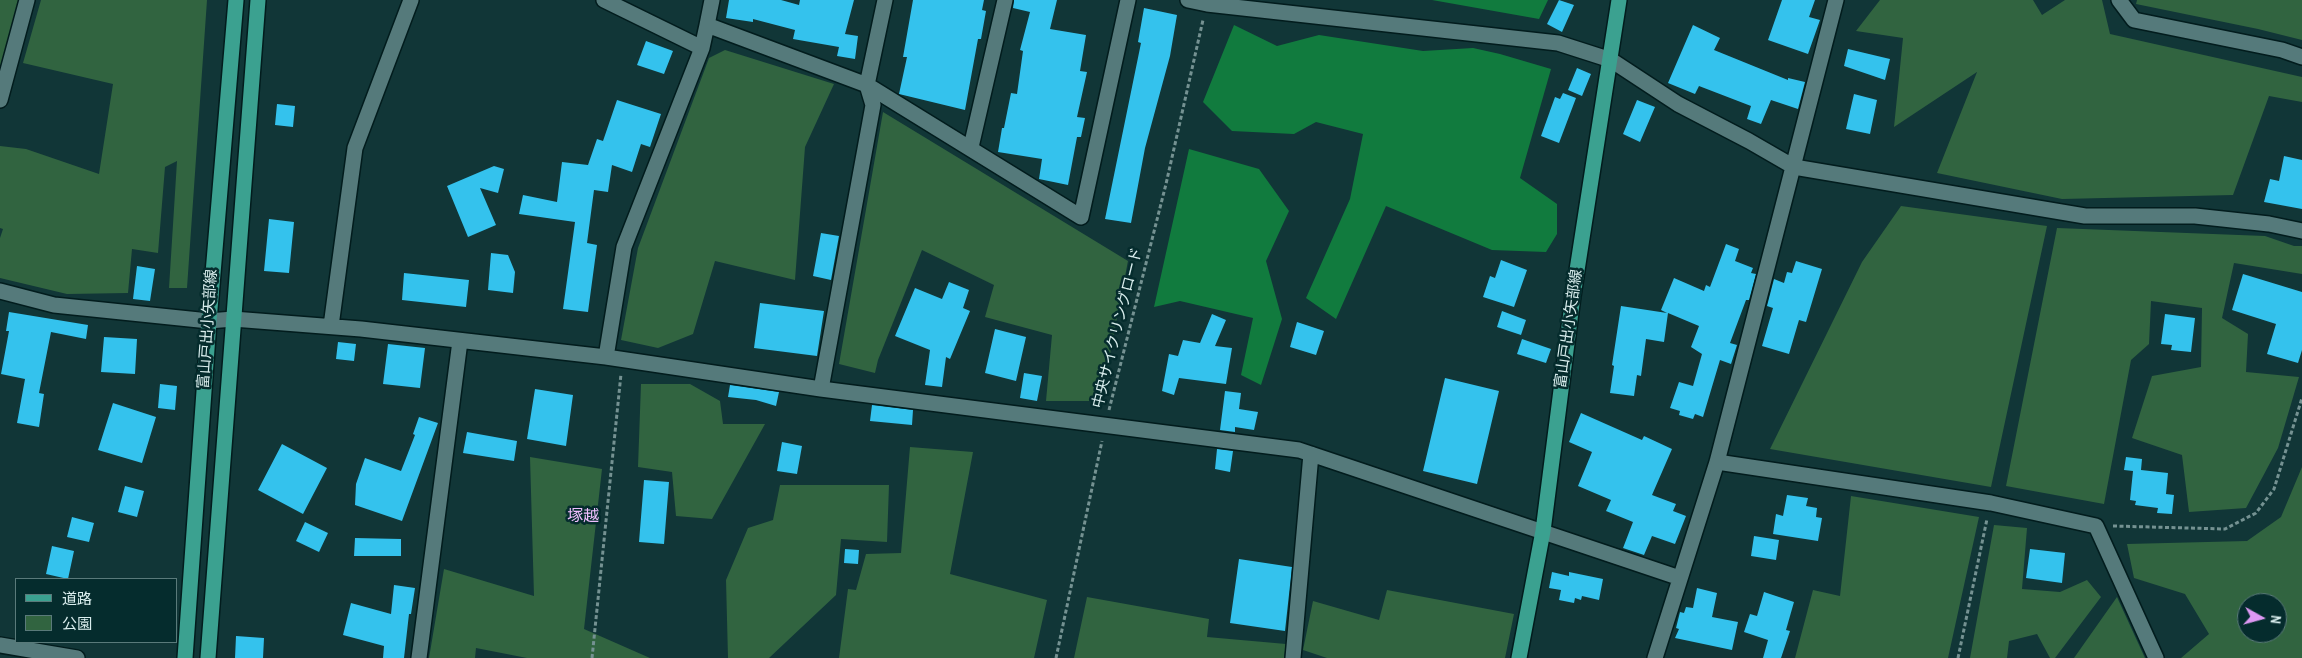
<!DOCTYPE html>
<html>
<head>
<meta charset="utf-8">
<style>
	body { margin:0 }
	#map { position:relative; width:2302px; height:658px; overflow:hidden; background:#113637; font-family:"Archivo Narrow","Noto Sans JP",sans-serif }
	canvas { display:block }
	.legend { position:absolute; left:15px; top:578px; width:162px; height:65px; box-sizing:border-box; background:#052c2d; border:1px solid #5a7a7a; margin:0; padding:6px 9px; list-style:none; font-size:15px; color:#daeeee }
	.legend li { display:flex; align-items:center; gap:10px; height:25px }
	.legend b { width:25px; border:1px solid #5a7a7a }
	.north { position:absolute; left:2237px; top:593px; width:50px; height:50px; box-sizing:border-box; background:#052c2d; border:1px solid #5a7a7a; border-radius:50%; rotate:97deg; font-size:14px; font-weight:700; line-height:20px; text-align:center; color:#daeeee }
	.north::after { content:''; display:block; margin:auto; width:18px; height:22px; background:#de98f3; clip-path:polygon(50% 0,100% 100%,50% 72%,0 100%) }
</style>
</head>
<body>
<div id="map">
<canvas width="2302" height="658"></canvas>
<ul class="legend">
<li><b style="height:6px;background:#3ba190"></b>道路</li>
<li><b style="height:14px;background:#316440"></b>公園</li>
</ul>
<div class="north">N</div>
</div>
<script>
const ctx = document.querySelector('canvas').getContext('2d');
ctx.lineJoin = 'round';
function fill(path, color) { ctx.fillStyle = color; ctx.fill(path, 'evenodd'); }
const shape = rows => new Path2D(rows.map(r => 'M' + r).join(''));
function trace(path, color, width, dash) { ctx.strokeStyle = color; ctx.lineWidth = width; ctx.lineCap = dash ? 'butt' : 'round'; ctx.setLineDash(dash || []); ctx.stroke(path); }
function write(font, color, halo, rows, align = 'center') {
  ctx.font = font + ' "Archivo Narrow","Noto Sans JP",sans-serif'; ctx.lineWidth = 5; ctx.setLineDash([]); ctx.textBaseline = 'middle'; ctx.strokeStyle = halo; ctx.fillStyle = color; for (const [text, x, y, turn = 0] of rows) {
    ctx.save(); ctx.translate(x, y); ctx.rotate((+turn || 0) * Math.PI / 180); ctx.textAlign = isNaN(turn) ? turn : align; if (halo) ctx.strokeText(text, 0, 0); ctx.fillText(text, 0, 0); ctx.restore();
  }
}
const green = shape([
	[0,0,20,0,0,71],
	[41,0,207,0,187,288,169,288,177,161,165,167,158,253,132,249,128,293,67,294,0,278,0,238,3,229,0,228,0,146,26,149,99,174,113,84,23,63],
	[1880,0,2033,0,2042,15,2065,0,2102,0,2110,34,2302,77,2302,102,2269,96,2233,195,2062,199,1937,173,1977,72,1894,127,1903,38,1856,31],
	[2137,0,2302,0,2302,40,2258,29,2136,4],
	[725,50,834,84,805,147,795,280,715,261,693,334,658,348,621,340,638,248,709,58],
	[883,112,1128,261,1101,401,1046,401,1052,335,985,317,994,285,922,250,878,360,875,373,839,364],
	[1901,206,2047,226,1991,487,1770,449,1862,262],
	[2057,228,2265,236,2294,246,2302,246,2302,274,2234,263,2222,318,2248,334,2246,372,2299,377,2278,448,2246,508,2189,512,2182,455,2132,438,2152,376,2201,367,2202,308,2151,301,2149,344,2131,360,2104,504,2006,486],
	[641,384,690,384,720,401,723,424,765,424,712,519,676,516,672,472,638,467],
	[910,447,973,452,950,574,1047,600,1034,658,839,658,848,589,856,590,866,554,901,553],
	[530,457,602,469,584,629,650,658,527,658,476,648,475,658,429,658,444,569,534,596],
	[2302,467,2302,658,2181,658,2209,634,2185,594,2134,578,2127,544,2247,541,2281,517],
	[2247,603,2277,603,2277,633,2247,633],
	[780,485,889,485,887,542,841,539,836,595,769,658,728,658,726,580,748,528,773,520],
	[1851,496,1979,517,1948,658,1795,658,1813,590,1840,596],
	[1994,525,2027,528,2022,589,2060,592,2087,580,2101,597,2055,658,2050,658,2037,634,2009,641,2007,658,1970,658],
	[1387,590,1514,614,1505,658,1327,658,1303,650,1313,601,1379,620],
	[1087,597,1209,619,1207,637,1286,644,1284,658,1074,658],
	[2117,597,2145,658,2074,658]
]);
const forest = shape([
	[1432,0,1548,0,1539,19],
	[1234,25,1277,46,1319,35,1423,51,1473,48,1500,54,1551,69,1520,178,1557,204,1557,234,1546,252,1492,250,1386,206,1336,319,1306,298,1350,199,1363,134,1316,122,1294,134,1232,131,1203,102],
	[1189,149,1259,169,1289,211,1266,261,1282,319,1261,385,1241,375,1253,318,1180,301,1154,307]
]);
const building = shape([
	[729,0,781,0,799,5,800,0,854,0,845,34,858,36,855,59,837,56,839,47,793,39,795,30,753,19,753,22,726,18],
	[913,0,984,0,982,10,986,11,981,39,978,39,965,110,899,94,907,57,903,57],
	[1014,0,1057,0,1050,29,1086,35,1080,71,1087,72,1077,117,1085,118,1081,137,1077,137,1068,185,1039,179,1042,159,998,152,1002,128,1004,128,1011,93,1017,94,1023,51,1020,50,1030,12,1013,8],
	[1559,0,1574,5,1562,32,1547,24],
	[1782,0,1815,0,1809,17,1820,20,1808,54,1768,40],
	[1144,8,1177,15,1170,56,1145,148,1131,223,1105,219,1141,43,1138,42],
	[1693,25,1720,38,1714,50,1788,80,1788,78,1805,82,1798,109,1771,100,1761,124,1747,119,1751,106,1699,86,1695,94,1668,83],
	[646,41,673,51,664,74,637,65],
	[1848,49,1890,59,1885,80,1844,66],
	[1577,68,1591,74,1582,96,1568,90],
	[1563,93,1576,98,1559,143,1541,136,1555,97,1560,99],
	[1854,94,1877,100,1870,134,1846,129],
	[617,100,661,114,650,147,641,144,632,172,612,165,608,192,594,190,587,243,597,245,588,312,563,309,575,222,519,214,523,195,557,202,562,162,588,165,597,139,603,141],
	[1637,100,1655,107,1640,142,1623,134],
	[277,104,295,106,293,127,275,125],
	[2284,156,2302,160,2302,209,2264,202,2270,179,2279,181],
	[494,166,504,169,498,193,480,188,496,225,468,237,447,186],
	[269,219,294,222,289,273,264,271],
	[821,233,839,236,831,280,813,276],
	[1726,244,1739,249,1735,261,1753,268,1751,273,1756,274,1749,300,1746,300,1730,343,1737,345,1731,364,1720,360,1703,417,1695,414,1693,419,1679,415,1680,411,1670,408,1679,382,1693,386,1702,354,1691,347,1699,326,1668,313,1664,342,1646,339,1641,376,1637,375,1634,396,1610,393,1614,366,1612,365,1621,306,1667,313,1661,310,1674,278,1704,291,1706,285,1710,287],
	[491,253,508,255,515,272,513,293,488,290],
	[1501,260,1527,270,1514,307,1483,297,1490,276,1495,278],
	[1796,261,1822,269,1806,322,1799,320,1789,354,1762,346,1773,308,1767,306,1774,279,1784,283,1787,272,1792,273],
	[137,266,155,269,150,301,133,299],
	[404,273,469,280,466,307,402,300],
	[2243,274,2302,292,2302,350,2298,363,2267,354,2276,324,2232,310],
	[949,282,969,290,963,308,970,311,950,359,946,357,942,387,925,385,930,350,895,336,915,288,942,299],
	[760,303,824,311,817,356,754,348],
	[1502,311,1526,320,1521,335,1497,327],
	[9,312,88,325,86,339,51,332,39,393,44,394,39,427,17,423,25,379,1,374,9,331,6,331],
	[1212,314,1226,320,1215,346,1232,348,1226,384,1179,378,1174,395,1162,391,1169,354,1178,356,1183,340,1200,343],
	[2165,314,2195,318,2191,352,2171,350,2172,345,2161,344],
	[1297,322,1324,331,1316,355,1290,347],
	[995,329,1026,337,1016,381,985,373],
	[104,337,137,339,135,374,101,372],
	[1522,339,1551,349,1546,363,1517,354],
	[338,342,356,344,354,361,336,359],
	[388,344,425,348,420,388,383,384],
	[1024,373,1042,376,1037,401,1020,398],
	[1445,378,1499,391,1477,484,1423,471],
	[160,384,177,386,175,410,158,408],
	[730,385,779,392,776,406,756,400,728,397],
	[535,389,573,395,566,446,527,439],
	[1225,391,1241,393,1239,409,1258,412,1254,430,1235,427,1235,432,1220,430],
	[113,403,156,417,142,463,98,450],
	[872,405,913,410,912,425,870,421],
	[1581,413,1642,440,1644,436,1672,449,1652,495,1676,504,1673,511,1686,516,1675,544,1652,536,1644,555,1623,548,1633,522,1606,511,1611,500,1578,486,1592,452,1569,442],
	[419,417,438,423,402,521,355,505,356,484,365,458,401,471,415,435,413,434],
	[467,432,517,441,514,461,463,453],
	[782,442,802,446,797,474,777,471],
	[282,444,327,468,303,514,258,490],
	[1217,449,1233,451,1230,472,1215,469],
	[2126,457,2142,459,2141,470,2168,473,2166,494,2174,495,2172,514,2157,513,2158,508,2135,505,2136,501,2130,500,2133,471,2124,470],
	[644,480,669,482,664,544,639,542],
	[125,486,144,491,137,517,118,512],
	[1787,495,1808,498,1806,506,1817,508,1816,517,1822,518,1818,541,1773,534,1776,514,1783,516],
	[72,517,94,523,89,542,67,537],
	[305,522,328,533,319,552,296,541],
	[1754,536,1779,540,1776,560,1751,556],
	[355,538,401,539,401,556,354,556],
	[52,546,74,551,68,579,46,574],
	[845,549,859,550,858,564,844,563],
	[2030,549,2065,553,2062,583,2026,578],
	[1239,559,1292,567,1285,631,1230,623],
	[1552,572,1569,576,1569,572,1603,579,1599,600,1582,596,1581,600,1575,598,1574,603,1559,600,1561,590,1549,588],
	[394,585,415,588,411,614,409,614,404,658,383,658,384,646,343,635,351,603,391,614],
	[1697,588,1717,593,1712,617,1738,622,1732,650,1675,638,1679,629,1676,628,1680,612,1684,613,1686,607,1693,608],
	[1764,592,1794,602,1786,630,1790,631,1781,658,1763,658,1768,640,1744,632,1750,614,1757,616],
	[236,636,264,638,263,658,235,658]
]);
const path = shape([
	[1109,410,1166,184,1203,20],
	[2113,526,2225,529,2256,513,2274,489,2302,398],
	[592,658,621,374],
	[1056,658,1102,441],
	[1958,658,1987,519]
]);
const minor = shape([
	[604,0,702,48],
	[712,0,707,25,867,85,1081,217,1128,0],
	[1188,0,1207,4,1558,43,1611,60,1678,104,1749,141,1794,167,2085,216,2195,216,2269,224,2302,231],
	[2119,0,2134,20,2282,50,2302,57],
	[0,100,27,0],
	[971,147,1005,0],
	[0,291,54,305,209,321,233,319,361,329,606,357,821,389,1299,450,1680,578],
	[331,326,355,148,411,0],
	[606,357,624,247,702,48,707,25],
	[821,389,873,105,867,85,885,0],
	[1717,462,1991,503,2096,526,2156,658],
	[0,645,77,658],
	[419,658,460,341],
	[1293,658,1311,454],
	[1655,658,1717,462,1836,0]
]);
const major = shape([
	[185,658,209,321,236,0],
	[208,658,258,0],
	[1519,658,1543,531,1573,296,1619,0]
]);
const streetNames = [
	["中央サイクリングロード",1118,328,-76],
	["富山戸出小矢部線",208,329,-86],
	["富山戸出小矢部線",1569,329,-82]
];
const neighbourhoodNames = [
	["塚越",583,517]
];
fill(green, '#316440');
fill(forest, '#117b3e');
fill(building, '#34c2ed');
trace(minor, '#021c1d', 18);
trace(major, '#021c1d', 18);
trace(path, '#759292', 3, [4, 2.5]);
trace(minor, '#557a7b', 15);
trace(major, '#3ba190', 15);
write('15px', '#daeeee', '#052c2d', streetNames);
write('16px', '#efbefe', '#052c2d', neighbourhoodNames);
</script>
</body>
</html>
